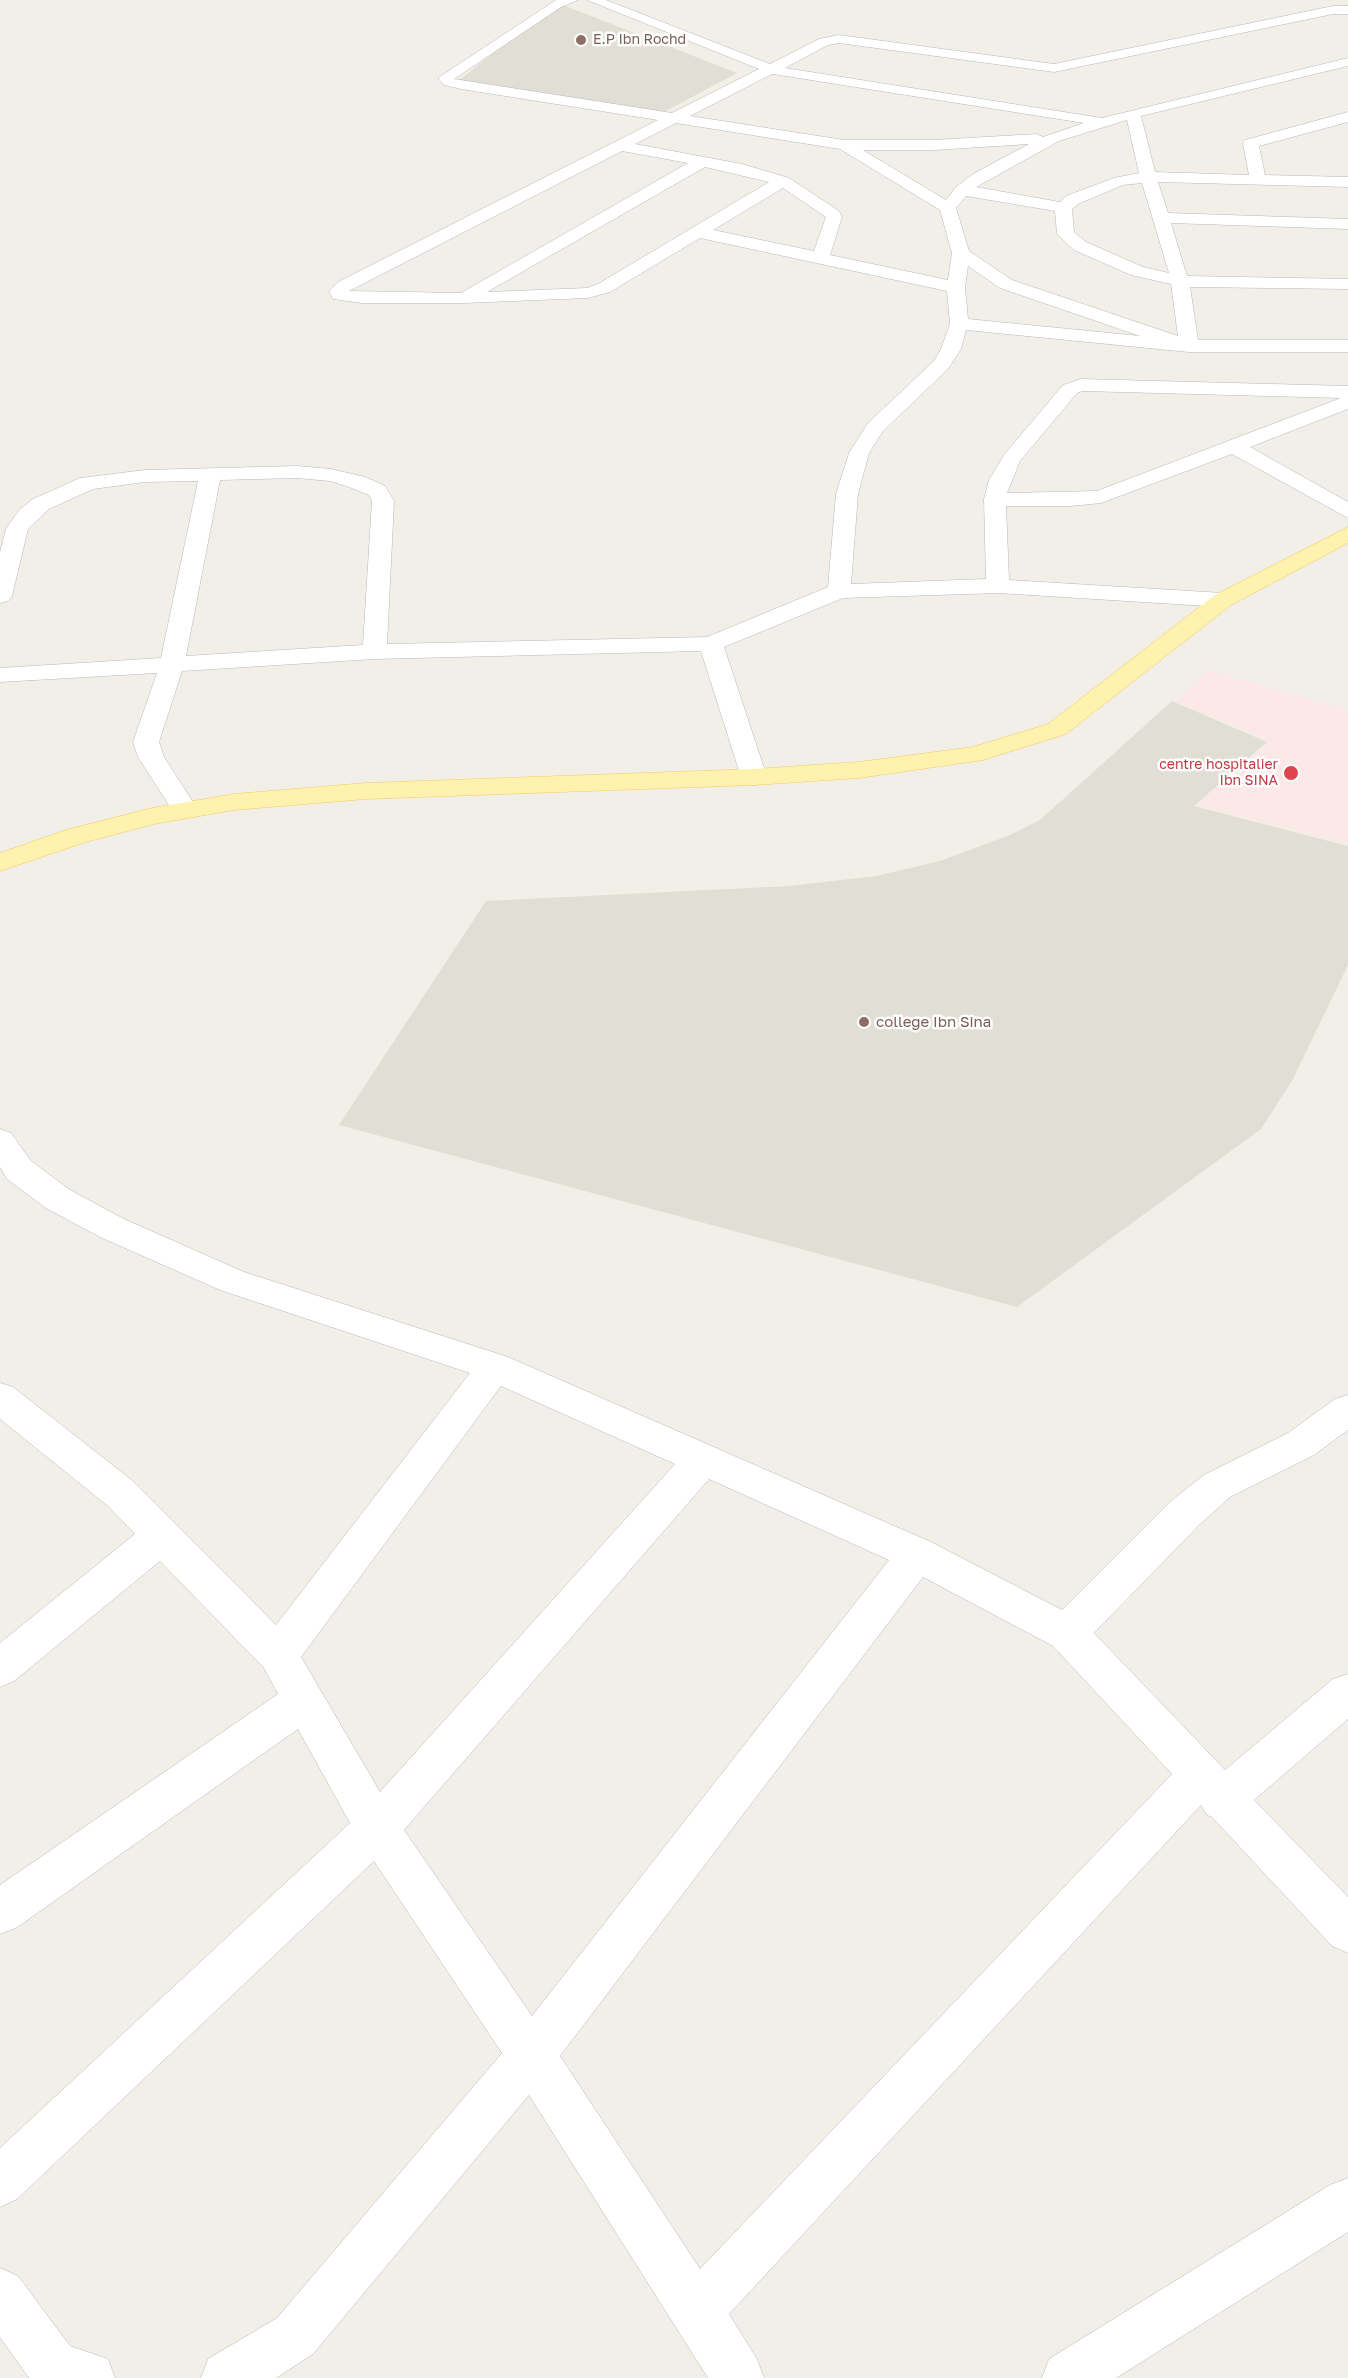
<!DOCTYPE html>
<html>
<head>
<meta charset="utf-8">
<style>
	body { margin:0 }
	canvas { display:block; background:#f1efe8 }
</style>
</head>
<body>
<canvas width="1348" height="2378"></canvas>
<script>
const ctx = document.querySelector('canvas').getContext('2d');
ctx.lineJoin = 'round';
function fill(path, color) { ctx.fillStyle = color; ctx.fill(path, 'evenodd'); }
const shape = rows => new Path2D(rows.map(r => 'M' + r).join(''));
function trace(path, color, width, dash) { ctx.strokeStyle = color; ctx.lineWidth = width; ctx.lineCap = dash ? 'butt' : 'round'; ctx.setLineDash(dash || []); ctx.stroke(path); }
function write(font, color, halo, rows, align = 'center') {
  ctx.font = font + ' "Golos Text",sans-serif'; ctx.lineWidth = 5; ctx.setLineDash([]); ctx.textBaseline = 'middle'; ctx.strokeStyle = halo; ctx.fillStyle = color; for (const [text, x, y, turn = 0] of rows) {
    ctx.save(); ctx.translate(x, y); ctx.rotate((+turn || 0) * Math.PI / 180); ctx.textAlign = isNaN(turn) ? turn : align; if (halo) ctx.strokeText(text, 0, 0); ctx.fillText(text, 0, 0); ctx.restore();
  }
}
const education = shape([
	[563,5,737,73,662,113,457,82,551,7],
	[1172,701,1267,742,1194,806,1348,846,1348,965,1293,1079,1261,1129,1017,1307,339,1125,486,901,789,886,876,876,940,861,1010,835,1040,820]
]);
const medical = shape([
	[1208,670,1348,710,1348,843,1197,805,1270,741,1176,701]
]);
const minor = shape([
	[556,0,578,0,561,7,454,79,672,113,759,69,587,0,606,0,770,64,819,39,839,35,1054,64,1333,6,1348,6,1348,14,1333,14,1054,72,839,43,828,45,785,68,1102,118,1348,58,1348,66,1141,116,1155,172,1249,175,1243,143,1245,140,1348,112,1348,122,1259,146,1265,175,1348,177,1348,187,1158,182,1168,213,1348,219,1348,229,1171,223,1187,276,1348,279,1348,289,1190,287,1198,340,1348,340,1348,352,1189,352,966,330,961,349,948,369,883,431,869,453,858,494,851,584,986,579,984,499,989,480,1004,455,1063,385,1081,379,1348,386,1348,409,1250,447,1348,502,1348,518,1232,454,1101,503,1071,506,1006,506,1009,580,1223,593,1231,595,1235,600,1231,605,1223,607,998,593,843,598,724,647,767,777,763,783,754,785,745,783,741,777,701,651,375,659,182,671,159,742,164,757,198,810,194,816,185,818,176,816,138,757,133,742,157,673,0,682,0,668,161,658,198,481,145,482,93,489,49,509,28,529,12,596,8,601,0,603,0,552,6,529,19,510,33,499,80,478,145,470,297,466,331,469,365,477,385,486,394,501,387,644,707,637,828,587,836,494,849,453,868,423,934,361,941,349,950,324,947,291,700,238,610,292,588,298,464,303,362,303,333,299,329,291,338,282,658,120,461,89,444,85,438,78,556,0],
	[772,74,773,74,1084,123,1043,137,1037,134,934,140,844,140,690,116,772,74],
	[1127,120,1139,173,1114,178,1066,196,1060,202,976,187,1059,141,1127,120],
	[676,123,840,149,940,210,952,253,948,280,830,255,842,217,839,211,789,178,742,164,635,144,676,123],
	[1029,144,973,174,956,187,946,200,863,150,934,150,1029,144],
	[622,151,688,163,461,293,349,291,622,151],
	[705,167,769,182,598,284,587,288,487,292,705,167],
	[1142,183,1169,273,1143,267,1086,242,1074,232,1072,209,1078,204,1123,185,1142,183],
	[783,188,826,217,814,251,713,230,783,188],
	[966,196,1055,211,1057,234,1074,250,1131,275,1171,284,1178,336,1012,280,969,251,956,208,966,196],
	[968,266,1000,288,1140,336,968,319,965,287,968,266],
	[1083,391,1341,398,1097,491,1007,493,1020,461,1077,393,1083,391],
	[297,478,330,481,349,487,369,495,372,501,363,645,186,656,220,480,297,478],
	[0,1129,11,1133,31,1161,70,1190,124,1219,244,1272,508,1357,931,1542,1062,1610,1171,1501,1204,1475,1288,1433,1335,1399,1348,1395,1348,1430,1314,1455,1230,1497,1199,1525,1094,1633,1225,1770,1333,1679,1348,1674,1348,1719,1254,1800,1348,1897,1348,1953,1332,1946,1212,1817,1207,1815,1201,1805,729,2314,757,2359,764,2378,708,2378,529,2095,313,2354,276,2378,201,2378,208,2359,277,2318,502,2053,374,1861,17,2199,0,2207,0,2148,350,1823,298,1729,16,1928,0,1934,0,1885,278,1694,264,1668,160,1561,14,1681,0,1687,0,1643,135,1534,108,1506,0,1419,0,1383,13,1387,134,1482,276,1625,470,1373,220,1290,100,1237,46,1208,7,1179,0,1167,0,1129],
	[501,1386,675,1464,380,1792,301,1657,501,1386],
	[709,1479,889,1560,532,2016,404,1830,709,1479],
	[923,1577,1053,1646,1172,1774,700,2269,560,2056,923,1577],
	[1348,2178,1348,2232,1116,2378,1042,2378,1049,2359,1330,2185,1348,2178],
	[0,2268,18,2276,70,2346,108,2359,115,2378,29,2378,0,2337,0,2268]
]);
const major = shape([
	[1348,527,1348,543,1231,605,1066,734,983,760,859,778,754,785,366,799,234,810,154,824,86,842,0,871,0,853,66,830,152,808,234,794,366,783,754,769,859,762,973,747,1048,724,1215,595,1348,527]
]);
const markers = [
	[581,40,6,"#8d6e63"],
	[1291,773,8,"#e0444e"],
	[864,1022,6,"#8d6e63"]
];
const farEducationnames = [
	["E.P Ibn Rochd",593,40]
];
const farHealthnames = [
	["centre hospitalier",1278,765],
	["Ibn SINA",1278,781]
];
const educationNames = [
	["college Ibn Sina",876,1022]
];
fill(education, '#e1ded6');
fill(medical, '#fce8e6');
trace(minor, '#b5b8bc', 1);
trace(major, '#f2c960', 1);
fill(minor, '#fff');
fill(major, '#fff2af');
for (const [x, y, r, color] of markers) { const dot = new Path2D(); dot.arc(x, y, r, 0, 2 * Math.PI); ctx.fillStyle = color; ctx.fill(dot); trace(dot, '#fff', 2); }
write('14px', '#785e54', '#fff', farEducationnames, 'left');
write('14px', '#be3a42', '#fff', farHealthnames, 'right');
write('15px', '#785e54', '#fff', educationNames, 'left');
</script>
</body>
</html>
